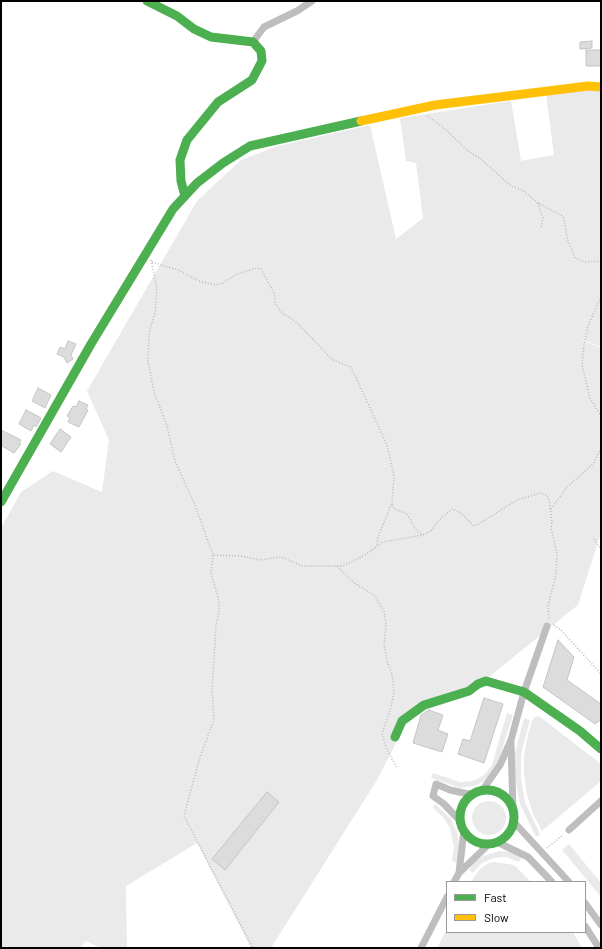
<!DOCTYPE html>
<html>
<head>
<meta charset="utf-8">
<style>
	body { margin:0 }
	#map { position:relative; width:602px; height:949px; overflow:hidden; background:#fff; font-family:Barlow,sans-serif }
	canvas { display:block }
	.frame { position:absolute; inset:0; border:2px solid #000; pointer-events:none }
	.legend { position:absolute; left:446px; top:881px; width:140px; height:52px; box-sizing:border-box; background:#fff; border:1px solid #999; margin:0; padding:5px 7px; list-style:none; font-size:12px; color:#000 }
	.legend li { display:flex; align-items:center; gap:8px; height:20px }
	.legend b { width:20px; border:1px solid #999 }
</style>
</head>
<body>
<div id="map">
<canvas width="602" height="949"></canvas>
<div class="frame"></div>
<ul class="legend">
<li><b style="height:5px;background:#4caf50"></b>Fast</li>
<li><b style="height:5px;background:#ffc107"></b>Slow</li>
</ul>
</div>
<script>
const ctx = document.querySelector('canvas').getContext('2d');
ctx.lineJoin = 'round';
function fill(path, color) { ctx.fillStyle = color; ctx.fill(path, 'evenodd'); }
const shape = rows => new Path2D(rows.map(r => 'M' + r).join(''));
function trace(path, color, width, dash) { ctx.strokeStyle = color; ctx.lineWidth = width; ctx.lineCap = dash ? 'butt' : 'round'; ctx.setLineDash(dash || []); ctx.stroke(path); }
const green = shape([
	[601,88,601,347,572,335,601,348,601,533,578,605,464,697,410,716,377,780,271,948,251,948,197,843,126,886,127,948,101,948,86,941,80,948,1,948,1,528,21,492,53,471,102,492,109,440,87,391,197,201,241,160,278,146,370,125,396,239,423,218,416,163,406,161,400,118,511,101,521,161,554,155,546,94],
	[507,713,513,715,496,768,485,781,474,786,460,788,431,778,433,773,460,782,473,781,484,775,492,765],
	[539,716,601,764,601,781,542,831,533,814,527,795,524,774,524,756,528,734,532,721,535,717],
	[524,718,530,720,521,754,521,779,525,802,540,834,536,837,520,804,515,778,515,753],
	'472 818a17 17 0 1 1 34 0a17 17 0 1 1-34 0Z',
	[435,804,451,819,457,832,459,846,457,863,452,861,454,847,450,828,443,817,433,808],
	[569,844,601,883,601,897,562,850],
	[499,851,509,852,522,857,519,862,506,857,494,858,482,863,473,873,469,870,475,862,483,856],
	[495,862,514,865,531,882,471,882,480,869,488,863],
	[447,929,447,932,573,932,582,948,437,948]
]);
const building = shape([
	[592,41,592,48,580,49,580,42,592,41],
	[586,50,601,50,601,66,586,66,586,50],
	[68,341,76,344,71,355,73,359,67,363,64,357,57,354,60,347,65,349,68,341],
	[38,388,51,395,45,408,32,401,38,388],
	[79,401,88,405,86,409,88,410,79,427,68,422,70,418,67,416,73,406,76,407,79,401],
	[26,410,41,418,36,427,34,425,31,431,19,424,26,410],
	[60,429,71,437,61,452,50,444,60,429],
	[1,430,21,440,19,443,21,444,14,453,2,446,1,430],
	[558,640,574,657,567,680,601,704,601,720,595,724,543,687,558,640],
	[484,698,503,704,484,763,458,754,463,739,470,741,484,698],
	[429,710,443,715,438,730,448,734,442,752,413,743,421,715,429,710],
	[267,792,279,802,225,870,212,859,267,792]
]);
const path = shape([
	[427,116,443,127,467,150,481,159,511,186,522,190,538,203,563,216,568,241,575,258,585,262,601,261],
	[538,203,543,218,541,229],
	[151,260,157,288,155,313,149,333,148,361,154,392,167,426,175,461,195,505,213,555,242,556,260,560,281,557,302,566,343,566,365,555,383,542,423,535,431,531,439,520,452,509,461,513,473,525,477,525,517,500,541,493,546,495,549,499,552,522,551,528,557,554,556,575,548,606,549,619],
	[152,262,178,270,199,281,215,285,223,283,237,274,257,268,261,269,274,293,276,305,282,313,295,321,333,360,351,367,387,445,394,476,392,503,378,537,377,546],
	[601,297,588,326,584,345,582,365,590,398,601,416],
	[392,505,395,509,407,514,415,529,423,535],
	[551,509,567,487,593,464,601,448],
	[594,539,601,549],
	[213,555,211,573,219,601,219,611,216,626,212,689,214,720,200,757,184,816,253,948],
	[337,566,353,582,374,595,384,611,386,624,384,644,387,661,392,674,394,692,391,707,382,733,386,748,397,768],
	[554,625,561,630,601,674],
	[547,848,563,835]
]);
const street = shape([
	[253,42,264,27,297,11,312,1],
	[511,742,513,811],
	[482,791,500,765,511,740,524,692,547,626],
	[513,821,569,882],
	[461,822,444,804,433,796,436,784,450,790,473,795],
	[569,830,601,801],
	[497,842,528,857,552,882],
	[459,873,464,830],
	[454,882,459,873,489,844],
	[585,903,601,925],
	[585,926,599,948],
	[421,948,447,897]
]);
const fast = shape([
	[147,1,177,16,194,29,211,37,253,42,261,51,262,61,252,80,218,102,187,140,180,160,181,181,185,196],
	[1,502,91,344,173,209,197,183,223,163,250,146,361,121],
	[395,737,402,721,424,705,469,691,478,684,486,681,524,692,580,731,601,749],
	'460 817a27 27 0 1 1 54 0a27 27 0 1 1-54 0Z'
]);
const slow = shape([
	[361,121,435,105,588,86,601,87]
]);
fill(green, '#eaeaea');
fill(building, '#dcdcdc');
trace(building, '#c5c5c5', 1);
trace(path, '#b8b8b8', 1.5, [1, 2]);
trace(street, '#bebebe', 7);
trace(fast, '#4caf50', 9);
trace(slow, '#ffc107', 9);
</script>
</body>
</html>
